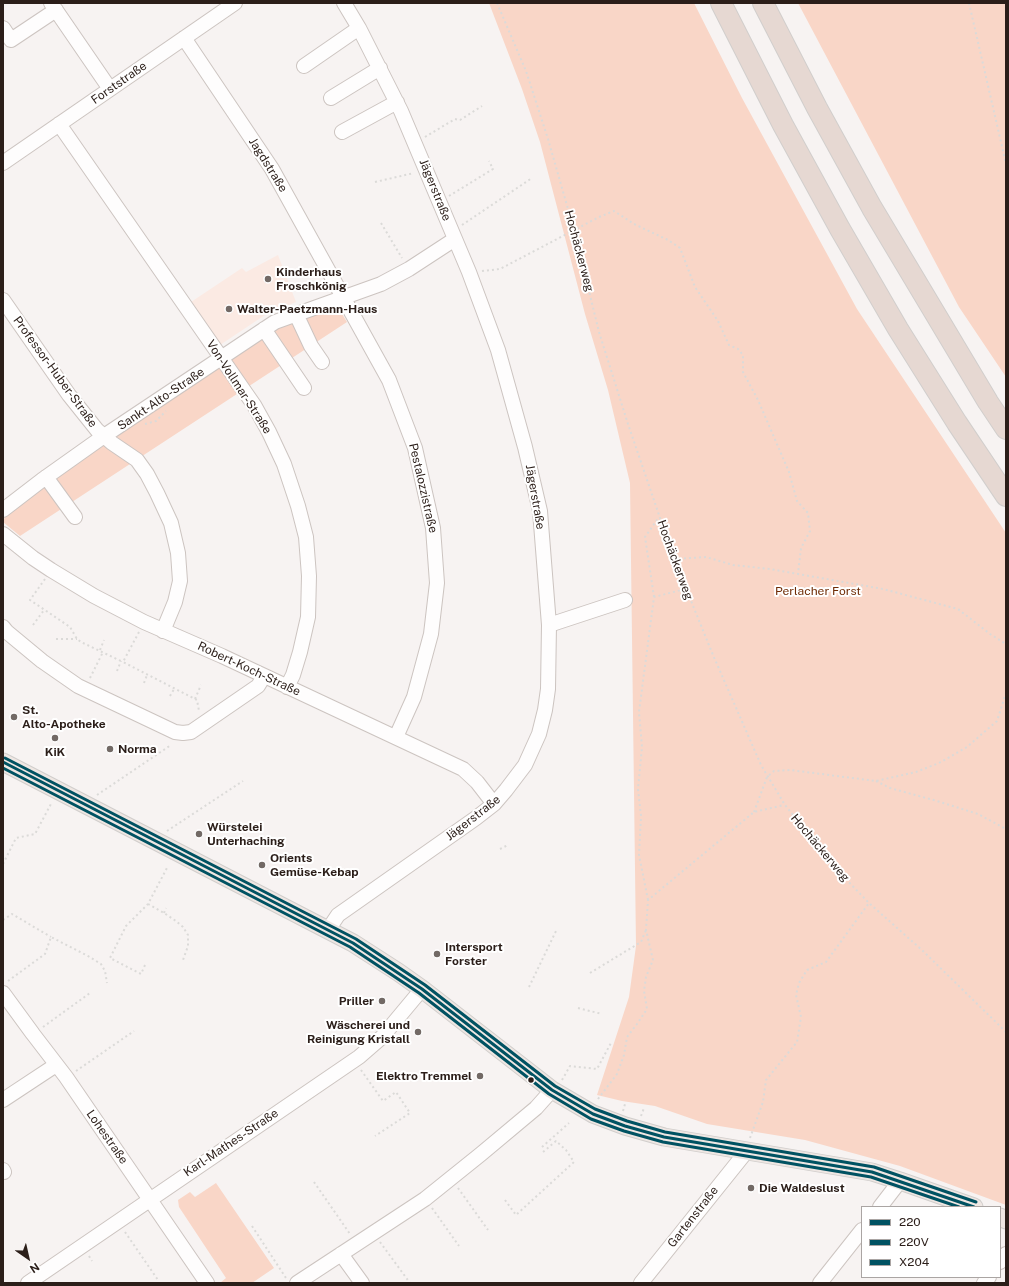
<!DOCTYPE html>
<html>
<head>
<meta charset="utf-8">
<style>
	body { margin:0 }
	#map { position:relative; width:1009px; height:1286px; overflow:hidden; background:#f7f3f2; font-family:"Public Sans",sans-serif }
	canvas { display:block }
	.frame { position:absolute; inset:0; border:4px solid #2b1e19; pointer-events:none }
	.legend { position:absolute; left:861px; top:1206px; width:140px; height:72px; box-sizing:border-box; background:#fff; border:1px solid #aaa5a3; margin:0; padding:5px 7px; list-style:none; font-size:12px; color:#2b1e19 }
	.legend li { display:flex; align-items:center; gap:8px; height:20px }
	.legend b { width:20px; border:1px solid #aaa5a3 }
	.north { position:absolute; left:8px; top:1238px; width:40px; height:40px; -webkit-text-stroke:3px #fff; paint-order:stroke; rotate:146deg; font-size:11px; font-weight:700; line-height:16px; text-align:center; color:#2b1e19 }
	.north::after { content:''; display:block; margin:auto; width:14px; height:18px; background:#2b1e19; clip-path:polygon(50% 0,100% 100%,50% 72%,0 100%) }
</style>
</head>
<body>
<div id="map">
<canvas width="1009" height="1286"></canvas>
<div class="frame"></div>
<ul class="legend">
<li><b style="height:5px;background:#005262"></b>220</li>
<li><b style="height:5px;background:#005262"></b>220V</li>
<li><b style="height:5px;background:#005262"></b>X204</li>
</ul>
<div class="north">N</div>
</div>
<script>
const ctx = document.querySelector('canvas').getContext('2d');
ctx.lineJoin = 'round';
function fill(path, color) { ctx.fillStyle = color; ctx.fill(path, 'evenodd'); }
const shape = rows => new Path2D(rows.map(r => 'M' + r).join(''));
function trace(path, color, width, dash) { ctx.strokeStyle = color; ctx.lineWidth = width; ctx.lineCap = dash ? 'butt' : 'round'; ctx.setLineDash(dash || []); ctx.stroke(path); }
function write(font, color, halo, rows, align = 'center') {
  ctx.font = font + ' "Public Sans",sans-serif'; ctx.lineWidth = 4; ctx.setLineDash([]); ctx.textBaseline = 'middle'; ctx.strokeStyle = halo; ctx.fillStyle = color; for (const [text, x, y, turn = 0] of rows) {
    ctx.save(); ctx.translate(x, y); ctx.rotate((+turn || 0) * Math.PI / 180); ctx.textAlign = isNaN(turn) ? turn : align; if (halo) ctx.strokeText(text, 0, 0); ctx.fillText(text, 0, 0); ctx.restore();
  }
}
const built = shape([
	[278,255,296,302,265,315,220,345,191,302,242,268,246,272]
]);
const green = shape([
	[489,3,694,3,742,98,857,309,1006,533,1006,1205,900,1166,805,1140,707,1124,655,1106,622,1101,597,1095,629,997,636,946,630,483,608,390,585,314,540,142,522,89],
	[798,3,1006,3,1006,377,959,307],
	[337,306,347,322,20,536,3,522,5,517,31,495,277,327],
	[216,1183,274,1268,252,1283,220,1283,226,1278,179,1207,178,1200,190,1192,195,1197]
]);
const path = shape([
	[497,3,526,71,548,139,574,230,599,332,628,424,674,559,713,655,761,765,785,805,840,873,869,903,923,951,1006,1032],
	[969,3,1006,164],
	[425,137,455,119,460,120,482,106],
	[375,182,414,173],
	[449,196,493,169,489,161],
	[381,223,402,258],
	[462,225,532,178],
	[482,271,500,269,599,217,614,211,634,224,668,240,680,248,695,287,718,321,729,345,738,349,743,355,743,372,758,400,789,472,797,501,808,513,810,531,801,548,798,574],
	[145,424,156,421,166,411],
	[674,559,706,557,733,565,770,569,883,589,958,609,990,634,1006,644],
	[45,579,30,600,70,627,77,639,81,642,123,662],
	[654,597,645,537,659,517],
	[33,625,44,610],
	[139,632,123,662,197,700,199,711],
	[56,639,77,639],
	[100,650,104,640],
	[117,671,121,661],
	[90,678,103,652],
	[144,683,147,675],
	[170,696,174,689],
	[195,699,201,685],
	[876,781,890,788,937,801,978,814,1006,829],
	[97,795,171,745],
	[754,812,767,777,774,771,790,770,876,781,916,772,939,763,967,747,997,721,1006,693],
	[167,831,243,781],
	[500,849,508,845],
	[3,864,16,838,35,834,52,802],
	[648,900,639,855,641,816,638,789,642,747,639,712,654,597,685,589],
	[148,904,164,913,176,921,183,927,188,935,188,946,183,960],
	[164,913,166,908],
	[3,920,12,914,51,937],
	[145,965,141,974,110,958,126,926,148,904,168,866],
	[590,973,641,942,646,930],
	[8,981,45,954,51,937,88,956,101,964,105,971,107,983],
	[529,987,556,931],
	[578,1008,602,1014],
	[43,1027,90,993],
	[361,1070,383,1101,396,1092,410,1113,375,1136],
	[76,1071,134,1031],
	[562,1080,570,1066,597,1069,612,1041],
	[598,1099,617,1074,624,1055,627,1037,637,1024,647,1009,644,991,646,977,653,960,646,930,648,900,754,812,784,805],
	[623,1111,625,1104],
	[641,1116,644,1108],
	[750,1138,763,1102,766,1080,797,1042,801,1017,796,995,799,983,807,970,826,962,869,903],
	[542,1147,569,1123],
	[314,1182,350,1234],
	[458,1188,488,1230],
	[505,1200,516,1215,574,1162,566,1150,556,1141,543,1152],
	[432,1208,459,1246],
	[252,1226,286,1278],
	[125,1232,158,1280],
	[380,1242,410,1283],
	[89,1256,92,1261]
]);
const minor = shape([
	[51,3,110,89],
	[3,28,11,40,56,10],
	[184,38,272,169,389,380,415,448,433,528,437,583,431,634,414,697,396,737],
	[304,66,359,28],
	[331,98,380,68],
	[59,124,254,405,269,432,284,464,298,506,306,537,309,576,308,617,300,652,293,675,287,687],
	[342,132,397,102],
	[3,163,235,3],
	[3,300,69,395,97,430,112,443,137,460,147,474,157,493,171,523,178,553,180,581,175,602,163,631],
	[296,314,311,346,322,362],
	[264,329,304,388],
	[46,477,75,517],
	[3,510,42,480,104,436,275,322,381,284,409,269,455,239],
	[3,534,33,558,51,570,94,596,144,622,222,656,463,769,477,782,494,804],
	[549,625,625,600],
	[3,627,7,632,42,661,78,686,175,732,183,733,191,732,258,686,264,676],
	[328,930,338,915,476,818,494,804,506,790,525,765,539,734,545,710,548,689,549,625,540,511,525,447,498,350,469,272,401,111,359,28,344,3],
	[3,993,33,1034,66,1077,207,1283],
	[3,1100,56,1065],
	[3,1170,4,1172],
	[880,1207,900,1181],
	[341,1254,362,1283],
	[1000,1262,1006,1254],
	[28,1283,359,1057,382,1037,422,989],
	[297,1283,425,1199,481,1154,536,1108,552,1090],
	[641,1283,746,1152],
	[820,1283,862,1230],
	[984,1283,989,1277]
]);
const major = shape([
	[3,762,353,943,398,972,422,989,552,1090,593,1114,625,1126,664,1137,872,1172,900,1181,974,1207],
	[1000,1217,1006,1220]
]);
const highway = shape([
	[721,3,783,125,840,229,898,329,957,423,1006,496],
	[763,3,817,108,872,208,988,402,1006,429]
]);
const bus1 = shape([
	[3,762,353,943,422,989,552,1090,593,1114,625,1126,664,1137,872,1172,974,1207]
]);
const bus2 = shape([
	[3,768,350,947,419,993,549,1094,591,1119,624,1131,663,1142,871,1177,959,1207]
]);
const bus3 = shape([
	[5,758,356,939,425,985,555,1086,595,1109,627,1121,665,1132,874,1167,976,1202]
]);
const markers = [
	[268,279,4,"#726965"],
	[229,309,4,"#726965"],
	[14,717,4,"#726965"],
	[55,738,4,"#726965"],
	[110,749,4,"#726965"],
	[199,834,4,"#726965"],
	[262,865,4,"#726965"],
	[437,954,4,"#726965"],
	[382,1001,4,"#726965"],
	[418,1032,4,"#726965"],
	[480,1076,4,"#726965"],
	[531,1080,3.5,"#2b1e19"],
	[751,1188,4,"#726965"]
];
const streetNames = [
	["Forststraße",119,83,-35],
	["Jagdstraße",268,165,58],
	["Jägerstraße",435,190,68],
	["Hochäckerweg",579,251,75],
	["Professor-Huber-Straße",55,372,54],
	["Von-Vollmar-Straße",239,387,57],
	["Sankt-Alto-Straße",161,399,-34],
	["Pestalozzistraße",423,488,77],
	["Jägerstraße",535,497,80],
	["Hochäckerweg",675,560,70],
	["Robert-Koch-Straße",249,669,25],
	["Jägerstraße",473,818,-38],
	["Hochäckerweg",820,848,50],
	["Lohestraße",107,1137,55],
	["Karl-Mathes-Straße",231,1143,-34],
	["Gartenstraße",693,1217,-52]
];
const poiNames = [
	["Kinderhaus",276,272],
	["Froschkönig",276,286],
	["Walter-Paetzmann-Haus",237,309],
	["St.",22,710],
	["Alto-Apotheke",22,724],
	["Norma",118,749],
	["KiK",55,752,"center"],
	["Würstelei",207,827],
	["Unterhaching",207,841],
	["Orients",270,858],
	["Gemüse-Kebap",270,872],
	["Intersport",445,947],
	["Forster",445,961],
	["Priller",374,1001,"right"],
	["Wäscherei und",410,1025,"right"],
	["Reinigung Kristall",410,1039,"right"],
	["Elektro Tremmel",472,1076,"right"],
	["Die Waldeslust",759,1188]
];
const parkNames = [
	["Perlacher Forst",818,591]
];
fill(built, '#fbeae3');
fill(green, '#f9d6c7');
trace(minor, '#ccc4c0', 16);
trace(major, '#d1cecc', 19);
trace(highway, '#d1cecc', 22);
trace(path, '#dbdad8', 2, [2, 3]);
trace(minor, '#fefdfd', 14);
trace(major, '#efe7e3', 17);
trace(highway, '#e6d8d2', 20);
trace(bus1, '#005262', 3);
trace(bus2, '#005262', 3);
trace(bus3, '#005262', 3);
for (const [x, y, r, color] of markers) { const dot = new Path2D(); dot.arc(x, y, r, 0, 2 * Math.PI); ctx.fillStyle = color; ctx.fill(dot); trace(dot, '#fff', 1.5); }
write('12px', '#2b1e19', '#fff', streetNames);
write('bold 12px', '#2b1e19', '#fff', poiNames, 'left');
write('12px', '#6f2c05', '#fff', parkNames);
</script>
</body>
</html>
